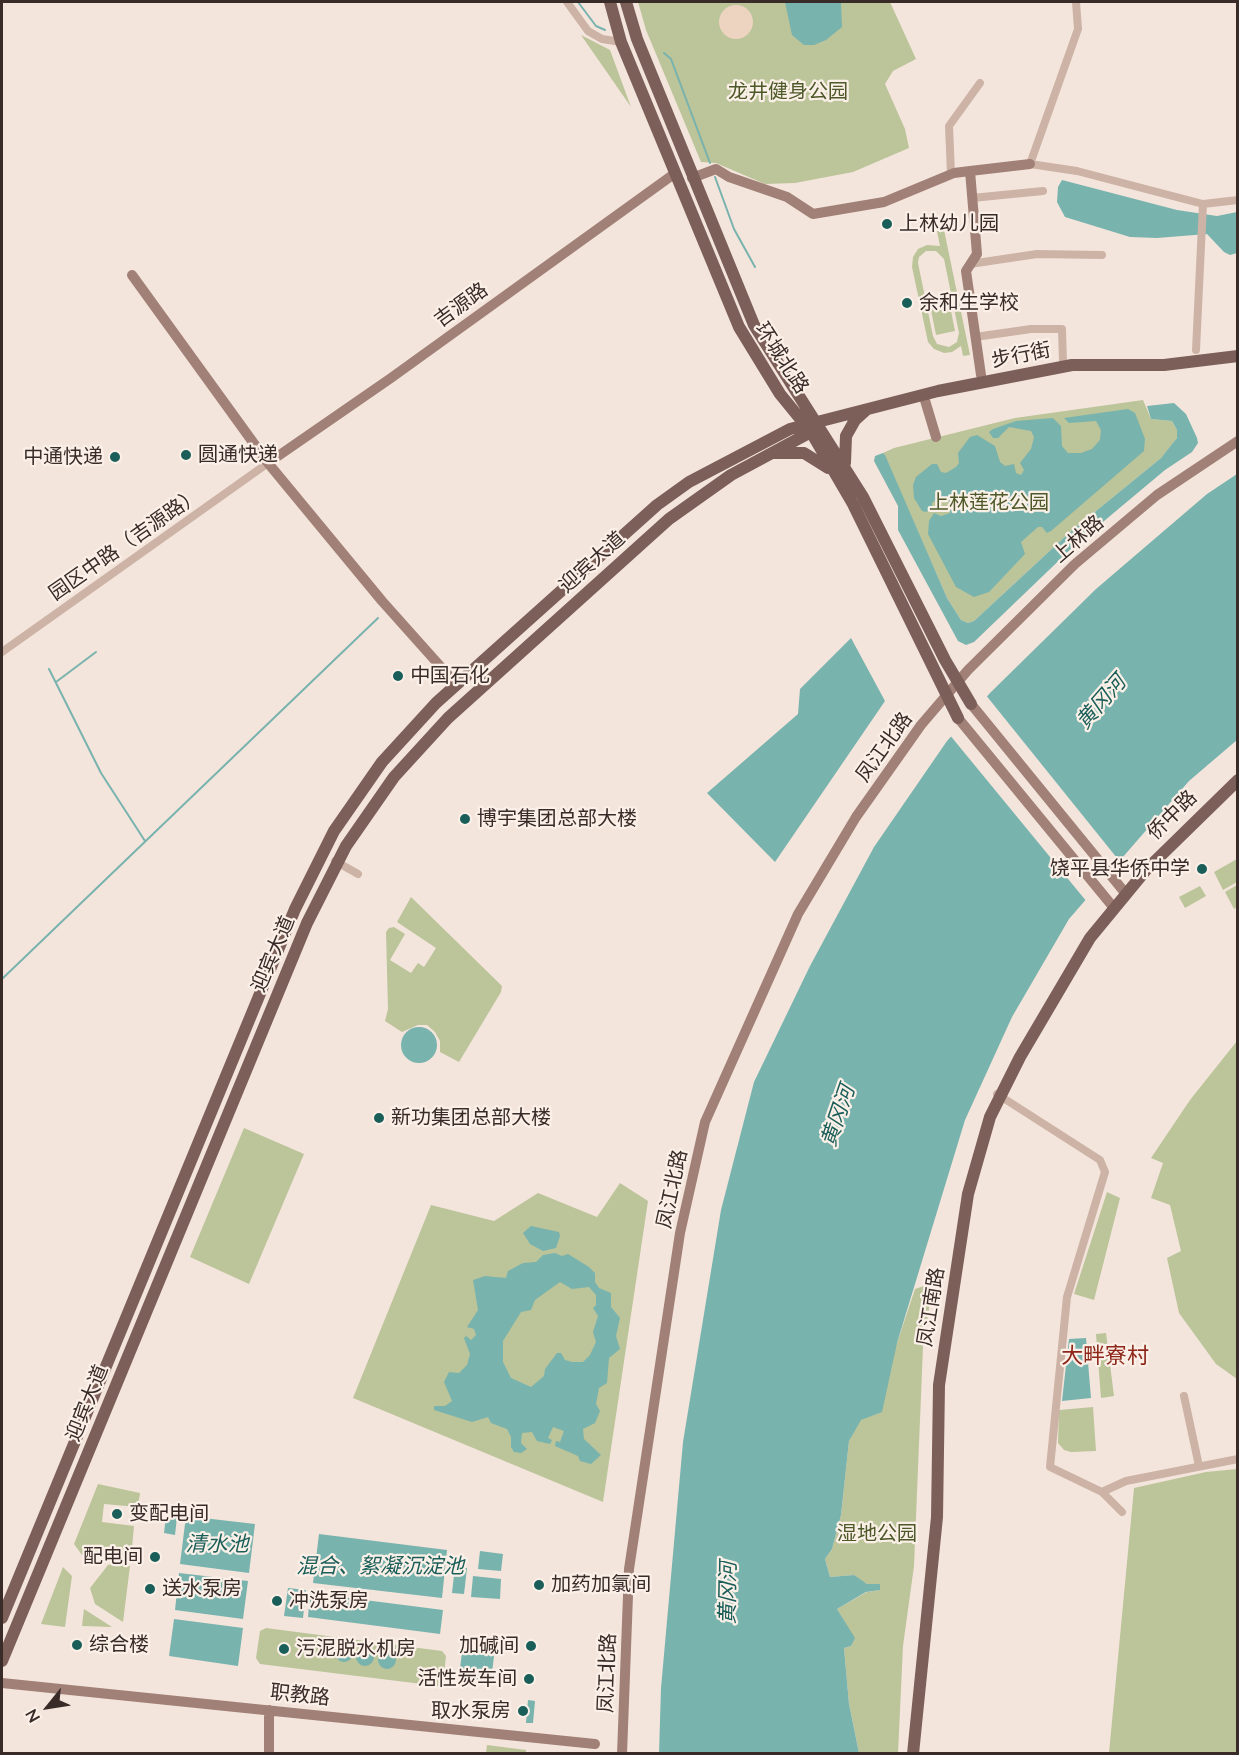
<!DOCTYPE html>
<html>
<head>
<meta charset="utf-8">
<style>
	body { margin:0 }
	#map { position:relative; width:1239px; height:1755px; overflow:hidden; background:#f4e5dc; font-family:Lato,sans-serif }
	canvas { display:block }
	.frame { position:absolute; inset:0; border:3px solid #392b28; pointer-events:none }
	.north { position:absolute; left:18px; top:1677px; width:60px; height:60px; -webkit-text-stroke:4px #fbf0e8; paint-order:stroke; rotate:240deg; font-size:16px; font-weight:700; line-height:24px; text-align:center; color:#392b28 }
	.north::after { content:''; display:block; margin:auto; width:21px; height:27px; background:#392b28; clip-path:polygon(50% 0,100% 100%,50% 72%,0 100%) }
</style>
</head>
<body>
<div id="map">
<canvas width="1239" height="1755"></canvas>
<div class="frame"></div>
<div class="north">N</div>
</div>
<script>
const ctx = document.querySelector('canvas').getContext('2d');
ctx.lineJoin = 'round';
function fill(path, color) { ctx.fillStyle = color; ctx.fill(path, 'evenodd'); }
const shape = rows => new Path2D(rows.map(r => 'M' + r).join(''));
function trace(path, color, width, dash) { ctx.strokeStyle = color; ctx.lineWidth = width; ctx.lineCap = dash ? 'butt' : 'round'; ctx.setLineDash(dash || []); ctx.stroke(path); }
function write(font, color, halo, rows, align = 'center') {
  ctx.font = font + ' Lato,"Noto Sans SC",sans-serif'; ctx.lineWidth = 4.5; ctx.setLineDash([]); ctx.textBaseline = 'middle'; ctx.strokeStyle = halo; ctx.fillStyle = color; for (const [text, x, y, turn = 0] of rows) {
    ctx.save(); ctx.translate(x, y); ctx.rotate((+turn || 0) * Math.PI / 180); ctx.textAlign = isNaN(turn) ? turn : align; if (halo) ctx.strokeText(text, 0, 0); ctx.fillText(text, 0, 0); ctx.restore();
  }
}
const green = shape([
	[638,2,890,2,916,59,893,71,885,84,905,129,909,148,853,172,795,183,765,184,716,163,701,162,646,30],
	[581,35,610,50,631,107],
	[944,230,970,355,963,356,961,346,952,352,944,353,934,349,928,342,912,267,913,257,918,249,927,245,940,246,937,231],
	[926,251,936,251,944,259,959,333,957,342,949,347,937,344,933,336,918,263,919,257],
	[948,296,955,331,936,335,929,300],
	[1143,400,1151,419,1172,421,1177,430,1177,438,1172,445,1161,458,1069,533,974,621,968,623,961,620,947,598,883,453,894,448,1015,418],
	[1237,859,1237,882,1223,890,1214,872],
	[1237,885,1237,907,1234,909,1225,892],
	[1200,886,1206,896,1185,908,1179,897],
	[411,897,502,986,501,992,459,1062,440,1052,440,1041,435,1032,427,1025,418,1025,402,1032,385,1021,388,1009,386,932,389,928,394,927,405,934,390,960,411,973,418,963,424,967,436,948,397,922],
	[1237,1041,1237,1379,1216,1364,1179,1313,1167,1258,1181,1251,1170,1205,1151,1198,1163,1163,1151,1158,1190,1100],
	[244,1128,304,1154,249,1284,190,1257],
	[620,1183,648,1201,603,1502,353,1398,431,1205,494,1221,538,1193,597,1217],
	[1107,1192,1120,1198,1094,1300,1074,1294],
	[933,1283,923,1347,914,1566,903,1646,898,1753,859,1753,849,1704,844,1648,851,1646,854,1638,837,1609,867,1592,880,1590,859,1580,854,1575,830,1577,825,1559,832,1549,841,1515,849,1441,897,1343,915,1289],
	[1106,1333,1114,1396,1101,1398,1096,1334],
	[1093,1407,1096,1451,1071,1452,1064,1450,1058,1443,1059,1410],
	[1237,1469,1237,1753,1109,1753,1134,1488,1206,1472],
	[98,1484,140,1493,138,1507,104,1504,102,1522,134,1526,131,1558,88,1557,82,1555,74,1544],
	[116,1563,130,1566,123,1622,95,1604,90,1588,108,1565],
	[63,1567,72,1576,65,1627,41,1624],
	[84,1609,112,1627,82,1626],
	[266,1628,442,1651,446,1656,443,1683,438,1686,260,1664,256,1658,260,1631],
	[487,1745,526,1750,526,1753,486,1753]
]);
const plaza = shape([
	'719 22a17 17 0 1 1 34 0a17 17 0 1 1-34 0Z'
]);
const water = shape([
	[785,2,841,2,842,27,826,40,814,45,804,45,792,35],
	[1062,180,1177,210,1217,216,1237,212,1237,253,1230,255,1224,252,1207,234,1157,238,1130,237,1065,217,1057,202,1058,187],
	[1174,403,1186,414,1197,438,1198,443,1192,452,1165,470,1073,547,974,642,966,645,958,641,898,530,898,506,874,461,875,456,883,453,885,455,947,598,961,620,968,623,974,621,1069,533,1161,458,1177,438,1177,430,1172,421,1151,419,1147,406],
	[1128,409,1135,413,1145,439,1144,451,1051,531,1047,533,1042,527,1038,527,1021,542,1025,554,989,592,974,597,956,587,928,534,929,521,934,513,941,516,950,513,950,504,948,499,939,497,932,503,932,509,926,512,922,511,914,498,913,485,916,477,932,464,937,464,941,472,946,473,956,467,959,463,958,453,970,437,977,435,995,446,1000,462,1005,466,1014,464,1016,473,1021,475,1024,470,1020,463,1031,449,1034,437,1031,431,1009,427,998,438,993,438,989,432,993,429,1016,421,1053,418,1061,426,1062,446,1068,453,1081,453,1092,449,1100,440,1101,430,1096,421,1069,423,1064,418],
	[1237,474,1237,740,1189,781,1069,919,1012,1017,965,1120,897,1343,882,1412,861,1420,849,1441,841,1515,832,1549,825,1559,830,1577,854,1575,867,1584,880,1584,880,1590,866,1592,837,1609,855,1638,851,1646,844,1648,849,1704,859,1753,659,1754,661,1688,683,1442,721,1210,754,1082,810,966,874,847,947,741,990,693,1096,589,1207,494],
	[851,638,885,701,775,862,707,793,798,714,800,689],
	'401 1045a18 18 0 1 1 36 0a18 18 0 1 1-36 0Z',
	[531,1226,559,1232,560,1236,556,1248,543,1251,530,1244,523,1233],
	[555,1253,562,1256,568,1254,589,1267,595,1273,595,1282,599,1288,611,1293,611,1307,620,1318,616,1336,620,1349,609,1358,607,1383,599,1388,596,1404,600,1411,595,1423,583,1429,584,1439,601,1455,591,1464,580,1461,578,1456,555,1446,556,1441,560,1442,564,1431,553,1427,548,1438,552,1440,550,1444,537,1441,532,1432,522,1433,521,1443,527,1449,521,1453,514,1452,511,1447,511,1437,507,1429,491,1423,488,1417,472,1422,434,1410,434,1406,445,1406,452,1401,444,1382,449,1372,459,1373,467,1365,470,1354,464,1338,466,1336,471,1340,476,1335,474,1329,467,1327,478,1310,473,1280,485,1276,506,1278,508,1271,523,1263,536,1262,543,1255],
	[560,1282,572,1289,589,1287,596,1295,596,1305,593,1308,598,1316,593,1332,596,1342,590,1355,583,1362,572,1362,565,1360,561,1353,557,1353,545,1369,544,1376,531,1387,511,1378,503,1362,503,1341,521,1312,531,1310,535,1300],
	[1086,1338,1091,1398,1062,1401,1069,1339],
	[167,1508,178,1509,175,1535,164,1533],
	[186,1516,255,1524,249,1573,180,1564],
	[319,1534,447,1550,442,1598,313,1583],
	[480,1551,503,1554,501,1571,478,1569],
	[455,1566,467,1568,464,1594,452,1593],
	[179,1573,248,1581,243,1619,175,1610],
	[473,1576,501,1579,500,1599,471,1597],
	[288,1588,306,1590,303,1618,284,1616],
	[310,1593,443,1610,440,1634,308,1617],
	[174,1619,243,1628,238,1666,169,1656],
	'335 1653a9 9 0 1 1 18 0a9 9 0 1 1-18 0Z',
	'356 1657a9 9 0 1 1 18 0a9 9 0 1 1-18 0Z',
	'378 1660a9 9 0 1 1 18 0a9 9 0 1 1-18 0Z',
	[462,1652,494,1656,491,1681,459,1677],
	[528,1700,535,1701,533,1723,526,1723]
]);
const pier = shape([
	[985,694,1121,863,1087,902,949,734]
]);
const stream = shape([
	[578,2,596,26,605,30],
	[664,53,671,59,710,163],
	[715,177,734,229,755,267],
	[49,669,101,773,145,841],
	[56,682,96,652],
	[2,979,378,618]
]);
const street = shape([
	[567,2,588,31,602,39,621,42],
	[1076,2,1078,29,1030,164,1077,171,1203,204,1238,200],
	[951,174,949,126,980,83],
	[972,198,1043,191],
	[970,264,1037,254,1102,255],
	[975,337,1031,329,1062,329,1063,362],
	[1196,350,1203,204],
	[2,652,268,463],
	[335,861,358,874],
	[997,1094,1100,1160,1105,1172,1067,1297,1050,1467,1102,1492,1122,1512],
	[1184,1396,1199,1466],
	[1102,1492,1126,1481,1238,1459]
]);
const secondary = shape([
	[970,171,1030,164],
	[692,178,716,169,729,177,787,197,813,214,884,202,954,173,970,171,977,254,966,271,981,375],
	[132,275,268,463,382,601,457,685],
	[924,397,936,437],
	[268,463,391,378,674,174],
	[971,704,1126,894],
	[958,718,1114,908],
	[2,1683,595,1744],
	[269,1754,269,1710],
	[622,1754,629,1569,680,1233,705,1122,798,914,856,817,921,725,968,670,1075,564,1157,495,1238,441]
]);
const primary = shape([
	[610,2,621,42,739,327,780,394,811,432,853,504,958,718],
	[626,2,637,39,754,325,863,497,945,660,971,704],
	[775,453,804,453,828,468],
	[845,463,846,436,855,420,866,410],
	[2,1618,295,909,334,831,382,762,436,703,657,505,689,482,790,429,938,391,1072,365,1164,365,1238,356],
	[2,1661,307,923,346,846,394,777,448,718,669,519,731,475,811,432],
	[913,1754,937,1517,939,1385,968,1194,990,1117,1020,1057,1090,938,1146,870,1238,780]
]);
const markers = [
	[887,224,6,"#1a5e59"],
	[907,303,6,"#1a5e59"],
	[186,455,6,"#1a5e59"],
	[115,457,6,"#1a5e59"],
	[398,676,6,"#1a5e59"],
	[465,819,6,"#1a5e59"],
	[1202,869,6,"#1a5e59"],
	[379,1118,6,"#1a5e59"],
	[117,1514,6,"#1a5e59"],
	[155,1557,6,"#1a5e59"],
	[539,1585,6,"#1a5e59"],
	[150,1589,6,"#1a5e59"],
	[277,1601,6,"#1a5e59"],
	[77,1645,6,"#1a5e59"],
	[531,1646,6,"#1a5e59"],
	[284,1649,6,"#1a5e59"],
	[529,1679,6,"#1a5e59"],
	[523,1711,6,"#1a5e59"]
];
const parkNames = [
	["龙井健身公园",788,92],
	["上林莲花公园",989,503],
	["湿地公园",877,1534]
];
const poiNames = [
	["上林幼儿园",899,224],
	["余和生学校",919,303],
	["圆通快递",198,455],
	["中通快递",103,457,"right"],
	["中国石化",410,676],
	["博宇集团总部大楼",477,819],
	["饶平县华侨中学",1190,869,"right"],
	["新功集团总部大楼",391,1118],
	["变配电间",129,1514],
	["配电间",143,1557,"right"],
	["加药加氯间",551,1585],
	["送水泵房",162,1589],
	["冲洗泵房",289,1601],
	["综合楼",89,1645],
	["加碱间",519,1646,"right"],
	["污泥脱水机房",296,1649],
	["活性炭车间",517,1679,"right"],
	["取水泵房",511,1711,"right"]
];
const streetNames = [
	["吉源路",461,305,-36],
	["步行街",1021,355,-11],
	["环城北路",782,358,57],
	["上林路",1078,539,-41],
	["园区中路（吉源路）",125,544,-35],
	["迎宾大道",592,562,-42],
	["凤江北路",884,747,-54],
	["侨中路",1172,815,-45],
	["迎宾大道",273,954,-67],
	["凤江北路",672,1189,-78],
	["凤江南路",931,1307,-81],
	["迎宾大道",87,1403,-68],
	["凤江北路",607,1673,-88],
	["职教路",300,1695,6]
];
const waterNames = [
	["黄冈河",1101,702,-49],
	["黄冈河",838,1116,-71],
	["清水池",217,1544],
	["混合、絮凝沉淀池",380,1566],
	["黄冈河",728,1593,-89]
];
const quarterNames = [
	["大畔寮村",1105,1356]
];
fill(green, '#bcc49a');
fill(plaza, '#edd4c1');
fill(water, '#78b3ae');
fill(pier, '#f4e5dc');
trace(stream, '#78b3ae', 2);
trace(street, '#cdb3a6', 8);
trace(secondary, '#a18177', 10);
trace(primary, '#7c5f58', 12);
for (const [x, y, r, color] of markers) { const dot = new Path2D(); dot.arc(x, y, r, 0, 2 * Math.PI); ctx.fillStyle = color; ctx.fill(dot); trace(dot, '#fbf0e8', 2); }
write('20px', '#4e5929', '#fbf0e8', parkNames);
write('20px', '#392b28', '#fbf0e8', poiNames, 'left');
write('20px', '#392b28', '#fbf0e8', streetNames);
write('italic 21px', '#1a5e59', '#fbf0e8', waterNames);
write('22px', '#8e271a', '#fbf0e8', quarterNames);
</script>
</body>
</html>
